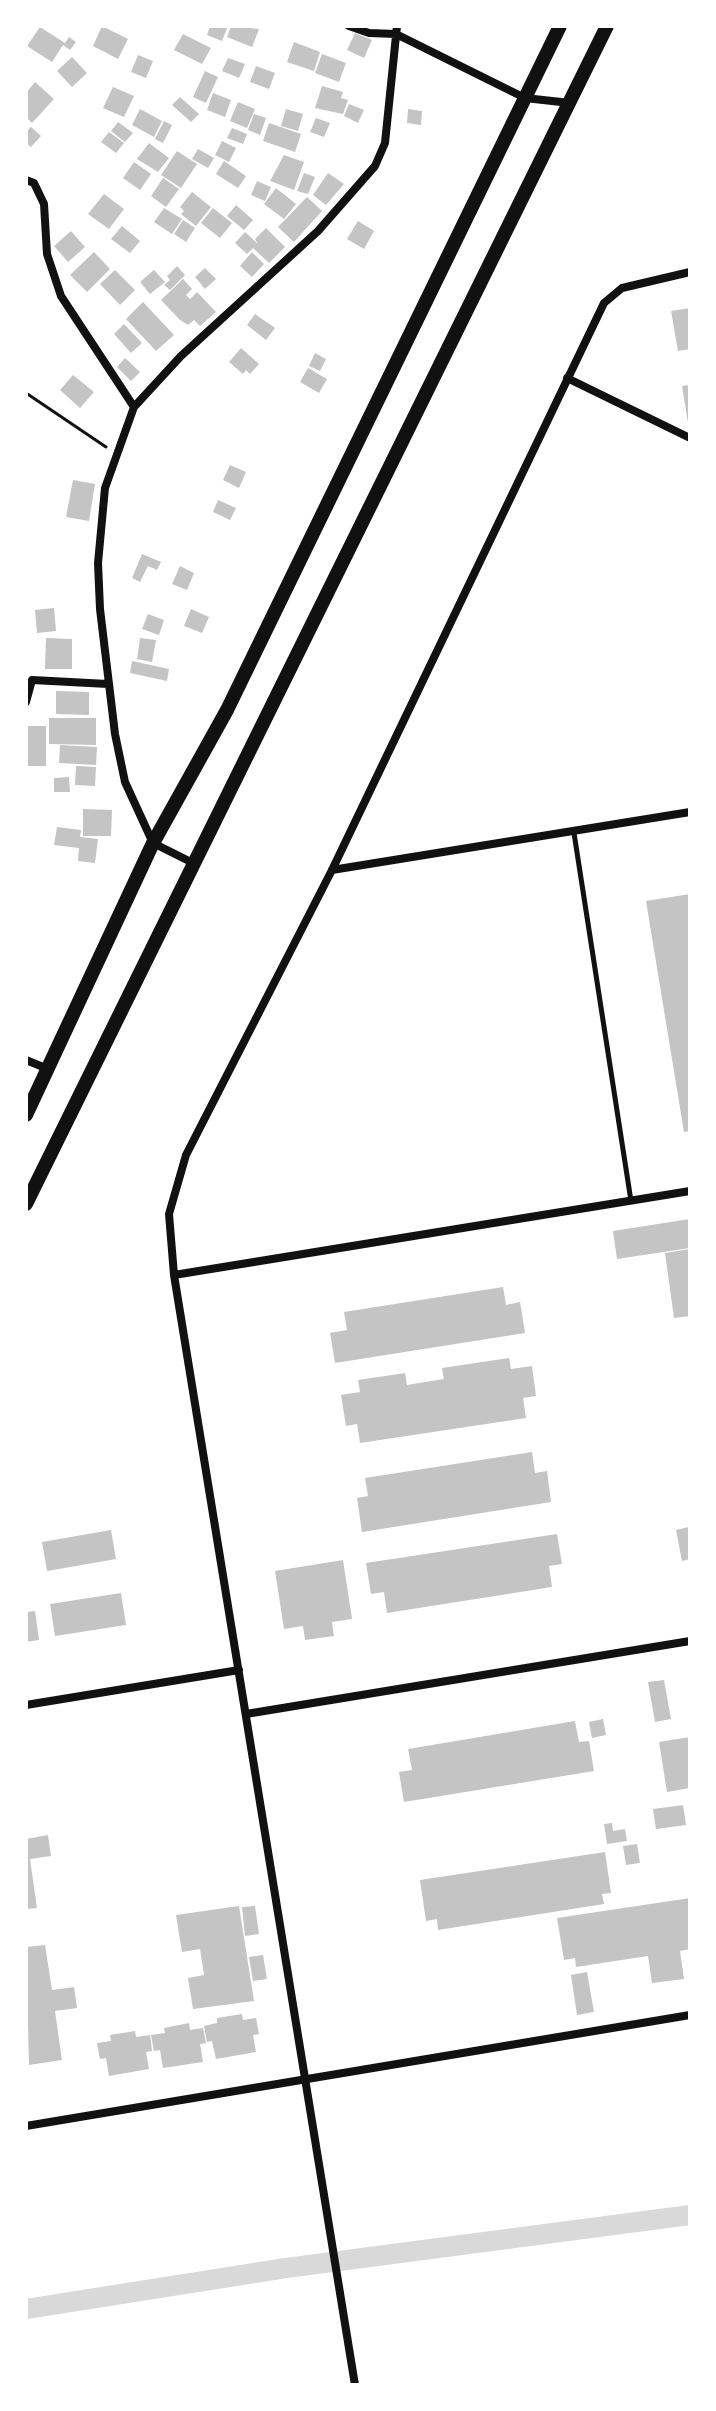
<!DOCTYPE html>
<html>
<head>
<meta charset="utf-8">
<style>
	body { margin:0 }
	#map { position:relative; width:716px; height:2411px; overflow:hidden; background:#fff; font-family:"Archivo Narrow",sans-serif }
	canvas { display:block }
	.frame { position:absolute; inset:0; border:28px solid #fff; pointer-events:none }
</style>
</head>
<body>
<div id="map">
<canvas width="716" height="2411"></canvas>
<div class="frame"></div>
</div>
<script>
const ctx = document.querySelector('canvas').getContext('2d');
ctx.lineJoin = 'round';
const shape = rows => new Path2D(rows.map(r => 'M' + r).join(''));
function trace(path, color, width, dash) { ctx.strokeStyle = color; ctx.lineWidth = width; ctx.lineCap = dash ? 'butt' : 'round'; ctx.setLineDash(dash || []); ctx.stroke(path); }
function fill(path, color) { ctx.fillStyle = color; ctx.fill(path, 'evenodd'); }
const canal = shape([
	[26,2309,286,2268,690,2215]
]);
const building = shape([
	[102,26,128,39,118,59,93,46],
	[210,26,228,26,222,41,207,35],
	[231,26,259,29,252,47,227,37],
	[40,27,65,43,69,37,76,42,70,50,63,45,52,62,27,46],
	[355,33,372,40,364,58,347,50],
	[183,34,211,48,202,64,174,50],
	[294,42,320,52,314,71,287,62],
	[322,54,346,63,339,82,315,73],
	[138,55,153,61,146,78,131,72],
	[72,57,87,73,72,87,57,71],
	[228,58,245,64,239,78,222,71],
	[256,66,275,73,269,89,250,82],
	[205,71,218,77,206,103,193,97],
	[35,82,54,99,32,123,26,117,26,93],
	[322,86,343,92,341,98,348,100,343,114,315,108],
	[113,87,134,96,124,117,103,108],
	[213,93,231,100,225,117,207,110],
	[180,97,199,114,191,122,172,105],
	[238,102,255,109,247,128,230,121],
	[349,104,364,110,358,123,344,116],
	[140,109,162,121,154,137,132,125],
	[286,109,303,114,298,131,281,126],
	[408,109,422,111,421,125,407,123],
	[254,114,266,118,260,135,248,130],
	[316,118,330,123,324,137,310,132],
	[164,121,172,125,163,143,155,139],
	[118,122,133,133,125,142,111,131],
	[269,123,301,134,295,152,263,141],
	[31,127,41,136,31,147,26,143,26,132],
	[232,128,247,134,243,144,227,138],
	[109,132,124,143,116,153,101,142],
	[222,141,236,148,229,162,215,155],
	[149,143,169,158,158,172,137,159],
	[198,149,214,158,208,168,192,159],
	[177,151,197,164,181,188,161,175],
	[284,155,304,162,294,190,270,181],
	[224,161,246,176,238,188,216,174],
	[134,162,151,174,140,190,123,178],
	[304,173,315,177,308,194,297,191],
	[328,173,344,184,326,205,313,195],
	[163,178,179,189,166,207,151,196],
	[257,181,271,187,265,201,251,195],
	[276,188,296,204,284,219,264,204],
	[192,192,211,207,196,226,181,214,184,211,180,207],
	[104,194,124,209,109,229,88,214],
	[307,197,322,211,294,242,278,227],
	[236,205,253,220,244,230,227,216],
	[164,208,182,219,172,234,154,222],
	[213,208,232,223,220,238,201,223],
	[183,220,195,228,186,242,174,234],
	[358,221,374,231,364,249,347,239],
	[122,226,140,241,130,253,111,239],
	[266,228,285,247,269,263,253,248,247,254,235,243,245,232,258,244,255,239],
	[71,231,85,247,68,262,54,246],
	[94,252,110,269,87,292,70,275],
	[252,252,264,264,252,277,240,266],
	[177,266,185,275,170,290,164,285,170,280,167,276],
	[205,268,216,279,205,289,195,277],
	[115,270,135,290,120,305,100,284],
	[154,270,165,282,150,294,140,282],
	[183,279,192,289,186,295,190,299,197,292,216,312,200,326,194,320,188,325,180,320,161,300],
	[143,302,174,335,156,351,126,319],
	[690,308,690,349,678,351,671,311],
	[255,314,275,328,266,340,247,325],
	[124,324,142,343,131,353,114,334],
	[241,348,259,364,250,374,246,370,243,374,229,362],
	[315,353,326,359,320,371,309,366],
	[125,358,140,372,131,381,117,367],
	[308,368,327,379,319,393,300,382],
	[73,375,94,392,80,408,60,390],
	[690,385,690,423,688,423,682,386],
	[230,465,246,472,239,488,223,480],
	[73,480,95,484,89,521,66,517],
	[218,500,236,508,230,520,213,512],
	[142,554,161,562,157,570,148,566,140,582,132,578],
	[180,566,194,573,187,590,172,584],
	[54,608,56,631,37,633,35,610],
	[191,609,209,617,202,633,184,626],
	[148,614,164,620,159,635,142,629],
	[46,638,72,639,72,669,45,669],
	[140,638,156,640,152,662,137,659],
	[132,661,169,669,167,681,130,673],
	[56,691,89,692,89,715,56,714],
	[49,718,96,718,96,745,49,744],
	[28,726,46,726,46,766,26,766],
	[60,745,97,747,96,765,59,763],
	[76,766,96,767,95,786,75,785],
	[69,777,70,792,54,792,54,778],
	[83,809,112,810,111,836,83,836],
	[57,827,81,830,80,837,98,839,95,863,78,861,79,848,54,845],
	[690,894,690,1131,684,1132,646,901],
	[690,1219,690,1248,617,1259,613,1231],
	[690,1249,690,1316,674,1318,665,1253],
	[503,1287,506,1305,520,1302,525,1333,335,1363,330,1333,347,1330,344,1312],
	[509,1358,511,1369,532,1366,536,1396,523,1398,526,1418,360,1443,357,1424,346,1426,341,1395,360,1392,358,1380,405,1373,407,1385,444,1379,442,1368],
	[532,1452,535,1473,547,1471,551,1502,362,1532,357,1498,368,1496,365,1478],
	[689,1527,690,1559,682,1561,676,1530],
	[111,1530,116,1559,47,1571,42,1542],
	[557,1534,562,1564,549,1566,552,1587,387,1613,384,1592,371,1594,366,1563],
	[343,1560,352,1619,332,1622,334,1636,305,1640,303,1626,284,1629,275,1571],
	[121,1593,126,1625,55,1636,50,1604],
	[35,1611,39,1640,26,1642,26,1612],
	[664,1680,671,1719,655,1722,648,1682],
	[603,1719,606,1735,592,1738,589,1722],
	[575,1721,579,1742,589,1741,594,1771,404,1802,399,1772,412,1770,408,1749],
	[690,1737,690,1788,667,1792,659,1742],
	[683,1805,686,1825,656,1829,653,1809],
	[612,1823,613,1831,625,1829,627,1841,607,1844,604,1824],
	[48,1835,51,1856,30,1859,37,1908,26,1909,26,1839],
	[637,1844,640,1863,626,1865,623,1846],
	[605,1852,611,1893,602,1894,604,1904,438,1930,437,1919,426,1921,420,1880],
	[690,1898,690,1949,680,1951,684,1979,652,1983,648,1956,576,1967,575,1958,564,1960,557,1918],
	[239,1906,254,2001,193,2009,188,1978,204,1975,200,1949,182,1952,176,1915],
	[255,1906,259,1934,245,1936,242,1907],
	[45,1945,52,1990,74,1987,77,2008,55,2011,62,2060,29,2065,26,1947],
	[263,1955,267,1979,253,1981,249,1957],
	[587,1972,594,2012,577,2015,571,1975],
	[242,2014,243,2020,256,2018,259,2034,253,2035,256,2052,216,2059,212,2041,207,2042,204,2026,217,2023,217,2018],
	[189,2023,190,2030,203,2028,206,2043,200,2044,203,2062,163,2068,160,2050,154,2051,151,2035,165,2033,164,2028],
	[135,2031,136,2037,150,2035,152,2051,146,2052,149,2069,109,2076,106,2058,100,2059,97,2043,111,2041,110,2035]
]);
const path = shape([
	[26,393,106,447]
]);
const service = shape([
	[574,833,631,1201]
]);
const minor = shape([
	[349,26,369,33,396,34,525,98,570,103],
	[26,180,34,183,44,204,47,254,61,296,134,407],
	[567,378,690,438],
	[26,702,32,680,108,684],
	[193,863,153,843,125,782,115,734,100,609,98,563,105,488,134,407,181,356,318,231,375,166,385,143,397,26],
	[332,870,690,812],
	[26,1060,48,1069],
	[174,1275,690,1191],
	[26,1705,239,1670],
	[246,1714,690,1641],
	[26,2126,690,2015],
	[355,2385,174,1275,169,1214,186,1155,332,870,604,303,622,288,690,272]
]);
const secondary = shape([
	[26,1115,153,843,227,710,560,26],
	[26,1204,607,26]
]);
trace(canal, '#d9d9d9', 20);
fill(building, '#c4c4c4');
trace(path, '#111', 3);
trace(service, '#111', 5);
trace(minor, '#111', 8);
trace(secondary, '#111', 14);
</script>
</body>
</html>
